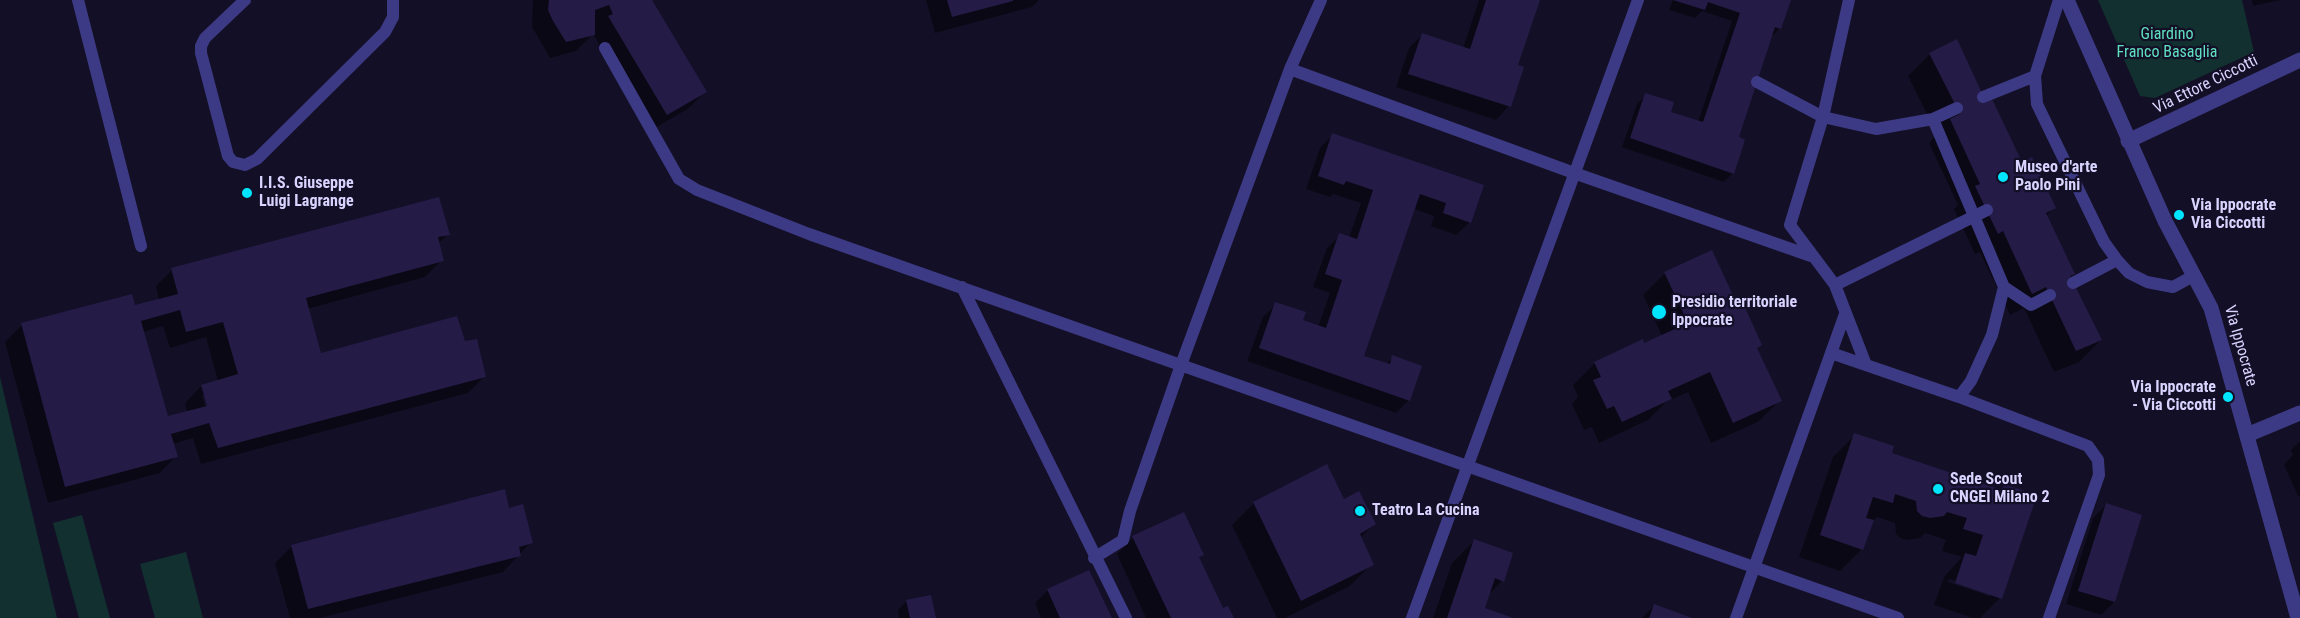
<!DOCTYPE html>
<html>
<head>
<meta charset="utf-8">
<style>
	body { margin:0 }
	canvas { display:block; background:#130f26 }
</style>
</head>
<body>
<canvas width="2300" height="618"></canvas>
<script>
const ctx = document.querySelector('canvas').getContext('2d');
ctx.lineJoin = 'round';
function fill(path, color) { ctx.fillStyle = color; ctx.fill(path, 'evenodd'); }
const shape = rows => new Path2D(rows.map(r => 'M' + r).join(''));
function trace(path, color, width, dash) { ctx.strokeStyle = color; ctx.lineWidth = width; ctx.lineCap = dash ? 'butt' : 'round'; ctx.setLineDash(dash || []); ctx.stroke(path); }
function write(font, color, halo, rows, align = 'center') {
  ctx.font = font + ' "Roboto Condensed",sans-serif'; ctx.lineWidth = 4.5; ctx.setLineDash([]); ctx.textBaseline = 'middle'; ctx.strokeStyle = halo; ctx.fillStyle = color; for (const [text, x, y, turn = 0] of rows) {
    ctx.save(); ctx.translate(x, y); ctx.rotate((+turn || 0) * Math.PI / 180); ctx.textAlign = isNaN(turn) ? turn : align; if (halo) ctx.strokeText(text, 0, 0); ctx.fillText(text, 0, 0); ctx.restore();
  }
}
const green = shape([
	[2098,0,2242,0,2254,52,2155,98,2140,96],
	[0,377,57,618,0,618],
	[82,515,110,618,79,618,53,523],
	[186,552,203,618,155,618,140,564]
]);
const shadow = shape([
	[533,0,650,0,705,92,689,108,650,131,593,34,576,51,550,58,532,27],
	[926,0,1039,0,1032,7,935,33],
	[1479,0,1538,0,1516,66,1522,68,1509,106,1496,120,1396,87,1409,48,1422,35,1463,48],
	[1673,0,1789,0,1780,28,1771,37,1737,138,1743,141,1732,174,1724,182,1622,147,1637,104,1646,95,1669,113,1698,122,1732,21,1702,11,1695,18,1669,10],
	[2252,0,2280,0,2253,6],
	[1930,54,1985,104,2021,164,2054,208,2046,216,2073,274,2069,277,2101,340,2079,362,2054,372,2024,308,2010,315,1980,252,1975,254,1954,209,1958,205,1929,143,1937,134,1908,76],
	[1333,135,1482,186,1470,222,1456,235,1431,226,1434,216,1414,209,1362,357,1386,364,1393,357,1409,400,1396,413,1247,361,1263,317,1276,304,1301,321,1318,327,1330,293,1313,287,1327,248,1340,235,1349,238,1361,203,1333,194,1330,197,1306,189,1320,148],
	[448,234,438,244,442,260,425,277,307,309,320,355,464,343,485,376,468,393,201,464,193,438,173,444,176,456,160,473,48,503,5,342,22,325,134,307,159,300,156,286,172,270],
	[163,326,170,348,206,337,218,381,201,386,185,403,187,412,167,418,143,332],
	[202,395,205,395,210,412,207,413],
	[1665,273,1736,306,1760,345,1756,349,1780,400,1758,422,1711,443,1688,392,1666,402,1648,420,1599,443,1592,427,1584,430,1572,404,1578,397,1573,385,1595,363,1662,336,1643,295],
	[1855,435,1890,454,2000,491,2005,486,2000,598,1980,618,1973,618,1934,605,1944,577,1962,557,1942,551,1946,540,1925,533,1920,538,1907,540,1900,538,1896,534,1895,523,1877,517,1871,523,1862,549,1840,571,1799,557,1833,457],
	[1949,579,1990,593,1990,596,1948,582],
	[2300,441,2300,496,2298,496,2284,465,2293,455,2291,450],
	[1343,501,1374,524,1360,538,1372,564,1350,586,1285,618,1277,618,1232,525,1254,503],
	[2106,505,2114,602,2101,615,2066,604,2093,518],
	[508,509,531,542,503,572,320,618,290,618,275,563,292,546],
	[1133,538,1202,554,1198,558,1222,610,1232,618,1146,618,1117,554],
	[1474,541,1502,581,1487,596,1483,609,1510,618,1433,618,1452,563],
	[1048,590,1111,618,1041,618,1035,603],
	[907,601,934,618,899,618,898,610],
	[1654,606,1689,618,1642,618]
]);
const building = shape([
	[549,0,652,0,707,92,667,115,608,16,613,14,609,5,595,10,595,35,566,42,553,21,548,10],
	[947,0,1013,0,1013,1,952,17],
	[1486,0,1540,0,1518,65,1524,67,1511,107,1408,74,1422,33,1470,49],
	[1673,0,1791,0,1781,29,1775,27,1739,137,1745,140,1734,174,1630,138,1645,93,1674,102,1671,112,1703,122,1740,13,1708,2,1705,10],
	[1957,39,1986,102,1992,99,2022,162,2032,157,2056,208,2046,213,2075,274,2070,276,2102,340,2076,351,2046,287,2032,294,2003,231,1998,234,1975,186,1980,184,1950,119,1960,114,1929,53],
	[1332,133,1484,185,1471,223,1443,213,1446,203,1420,194,1364,356,1390,364,1392,355,1422,366,1410,401,1259,348,1275,302,1306,312,1303,320,1326,328,1342,280,1325,274,1339,233,1357,239,1373,190,1346,181,1344,185,1318,176],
	[439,197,450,235,438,237,444,261,306,298,321,353,457,316,465,341,477,339,486,377,218,448,209,423,171,434,178,457,65,487,21,323,132,294,135,305,178,294,171,268],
	[180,310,186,332,223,322,238,374,201,385,207,406,168,416,141,321],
	[1712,250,1737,304,1742,301,1762,345,1757,348,1782,401,1733,423,1710,372,1668,391,1672,399,1622,422,1614,406,1607,409,1593,380,1601,377,1594,362,1643,339,1644,343,1688,323,1664,272],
	[1854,433,1894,446,1892,453,2002,490,2004,484,2037,495,2002,599,1955,583,1965,553,1976,556,1983,535,1963,529,1967,518,1947,512,1944,516,1930,518,1922,516,1917,511,1916,501,1895,494,1893,503,1873,497,1866,518,1874,520,1863,550,1820,535],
	[1327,464,1344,499,1359,491,1376,524,1360,534,1374,565,1301,601,1253,502],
	[505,489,509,508,523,504,533,543,519,547,521,556,308,609,291,545],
	[2106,503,2142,515,2115,602,2078,591],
	[1184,512,1204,555,1199,557,1223,608,1228,606,1234,618,1171,618,1132,536],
	[1474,539,1513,553,1504,582,1495,578,1485,608,1513,618,1447,618],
	[1089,570,1112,618,1060,618,1047,589],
	[931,595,936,618,910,618,906,600],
	[1654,604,1692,618,1649,618]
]);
const service = shape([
	[78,0,141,246],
	[245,0,205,38,201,46,201,53,228,156,233,162,245,165,257,159,385,32,393,17,393,0],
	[1849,0,1823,117,1790,225,1835,285,1866,365],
	[2059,0,2035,76,2037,104,2104,242,2117,260,2129,273,2147,282,2173,287,2193,276],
	[605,48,679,179,697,190,809,234,1898,618],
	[1290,69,1574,173,1811,256],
	[1757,82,1823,117,1876,129,1933,119],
	[1983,97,2035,76],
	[1957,108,1933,119,2004,287,2031,305,2050,295],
	[2073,283,2117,260],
	[1835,285,1987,210],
	[962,287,1126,618],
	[1831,353,1959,397,2088,446,2098,460,2099,475,2049,618],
	[1959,397,1971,381,1992,335,2004,287],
	[1094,558,1123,540,1130,511,1181,365,1290,69,1321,0],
	[1412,618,1638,0],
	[1736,618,1845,314]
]);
const minor = shape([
	[2067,0,2165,221,2211,308,2298,618],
	[2128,141,2300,60],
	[2247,435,2300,413]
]);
const markers = [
	[2003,177,6,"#00e5ff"],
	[247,193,6,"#00e5ff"],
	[2179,215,6,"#00e5ff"],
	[1659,312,8,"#00e5ff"],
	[2228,397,6,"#00e5ff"],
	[1938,489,6,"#00e5ff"],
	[1360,511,6,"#00e5ff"]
];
const parkNames = [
	["Giardino",2167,35],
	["Franco Basaglia",2167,53]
];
const streetNames = [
	["Via Ettore Ciccotti",2206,85,-26],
	["Via Ippocrate",2240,346,74]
];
const poiNames = [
	["Museo d'arte",2015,168],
	["Paolo Pini",2015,186],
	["I.I.S. Giuseppe",259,184],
	["Luigi Lagrange",259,202],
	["Via Ippocrate",2191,206],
	["Via Ciccotti",2191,224],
	["Presidio territoriale",1672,303],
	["Ippocrate",1672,321],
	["Via Ippocrate",2216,388,"right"],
	["- Via Ciccotti",2216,406,"right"],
	["Sede Scout",1950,480],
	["CNGEI Milano 2",1950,498],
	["Teatro La Cucina",1372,511]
];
fill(green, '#12302f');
fill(shadow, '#0007');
fill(building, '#241b47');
trace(service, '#3d3a85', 12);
trace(minor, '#3d3a85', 15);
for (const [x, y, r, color] of markers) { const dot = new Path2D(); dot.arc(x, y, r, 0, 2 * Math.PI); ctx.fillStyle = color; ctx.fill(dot); trace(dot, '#130f26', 2); }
write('16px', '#5fe0c0', '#130f26', parkNames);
write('16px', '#d9d4ff', '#130f26', streetNames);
write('bold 16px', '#d9d4ff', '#130f26', poiNames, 'left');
</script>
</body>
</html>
